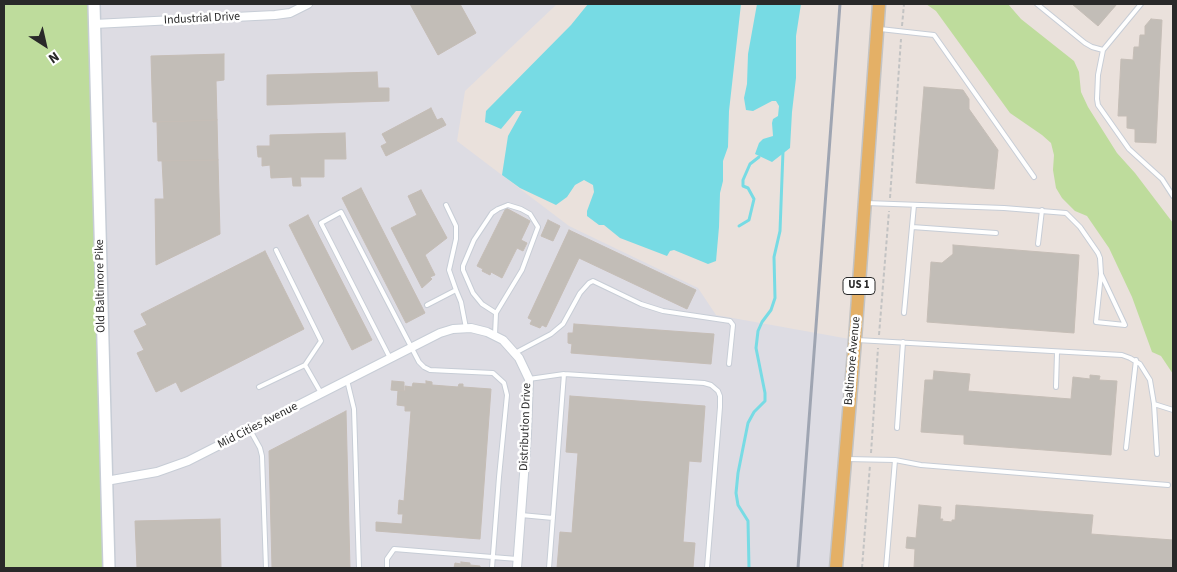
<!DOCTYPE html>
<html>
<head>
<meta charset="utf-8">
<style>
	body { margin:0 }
	#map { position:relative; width:1177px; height:572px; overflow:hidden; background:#eae1dc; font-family:"Source Sans 3",sans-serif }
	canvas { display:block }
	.frame { position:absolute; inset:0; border:5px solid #292929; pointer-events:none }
	.north { position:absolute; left:20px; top:20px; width:50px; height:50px; -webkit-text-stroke:4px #fff; paint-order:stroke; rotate:145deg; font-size:14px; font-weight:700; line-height:20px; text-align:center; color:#292929 }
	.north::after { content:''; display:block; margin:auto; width:18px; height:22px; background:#292929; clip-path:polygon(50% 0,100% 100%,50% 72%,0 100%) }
</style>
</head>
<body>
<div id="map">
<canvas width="1177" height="572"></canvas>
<div class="frame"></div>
<div class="north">N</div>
</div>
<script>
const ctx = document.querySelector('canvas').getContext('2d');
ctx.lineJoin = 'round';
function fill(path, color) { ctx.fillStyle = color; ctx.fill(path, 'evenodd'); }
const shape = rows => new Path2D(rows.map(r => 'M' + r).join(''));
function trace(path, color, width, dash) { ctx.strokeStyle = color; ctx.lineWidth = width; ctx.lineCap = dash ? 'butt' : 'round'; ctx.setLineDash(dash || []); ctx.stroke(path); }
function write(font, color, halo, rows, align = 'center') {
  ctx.font = font + ' "Source Sans 3",sans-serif'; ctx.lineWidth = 5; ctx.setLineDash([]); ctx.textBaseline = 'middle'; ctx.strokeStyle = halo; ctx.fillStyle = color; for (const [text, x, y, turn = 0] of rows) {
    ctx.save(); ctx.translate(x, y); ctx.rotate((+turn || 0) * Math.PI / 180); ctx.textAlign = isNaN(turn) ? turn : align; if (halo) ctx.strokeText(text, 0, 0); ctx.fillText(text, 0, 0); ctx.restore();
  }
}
const industrial = shape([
	[93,4,557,4,465,91,457,141,569,226,698,288,716,315,855,340,840,568,107,568]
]);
const green = shape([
	[4,4,93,4,107,568,4,568],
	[926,4,1008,4,1021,19,1074,61,1079,72,1081,92,1088,107,1117,153,1135,173,1173,223,1173,374,1161,356,1152,352,1132,297,1109,248,1087,216,1075,211,1062,198,1056,188,1053,170,1054,155,1051,143,1042,135,1010,113,936,11]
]);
const water = shape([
	[588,4,741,4,729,111,728,147,723,161,723,181,720,193,719,227,716,261,708,264,674,250,670,251,667,256,620,238,604,225,599,225,587,216,587,211,594,192,593,185,584,180,575,185,567,197,556,205,520,188,502,175,508,136,522,111,516,111,501,129,485,122,486,111,571,25],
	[757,4,801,4,796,36,796,78,792,112,790,148,772,162,755,154,759,143,763,139,773,136,772,123,773,119,778,116,779,106,776,101,772,101,753,111,746,110,744,98,747,84,748,54]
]);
const stream = shape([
	[739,226,749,220,754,199,748,188,743,186,743,180,750,164,759,157],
	[749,568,748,521,738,505,736,493,738,473,748,423,754,412,765,401,765,393,756,348,758,331,762,322,771,310,775,298,774,257,780,231,783,151]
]);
const building = shape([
	[410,4,460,4,476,33,438,55,410,4],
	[1072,4,1117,4,1098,26,1072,4],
	[1151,19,1162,20,1156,143,1135,142,1135,129,1127,128,1127,116,1118,116,1121,59,1133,60,1134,47,1139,47,1140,35,1145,35,1145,26,1151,19],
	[224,54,224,80,216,81,217,120,153,122,151,56,224,54],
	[377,72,378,88,389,88,389,101,267,105,267,75,377,72],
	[924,87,963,90,969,99,969,109,998,150,994,189,916,183,924,87],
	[431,108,437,120,442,118,446,125,386,156,381,146,387,143,382,134,431,108],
	[217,120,218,160,158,161,157,122,217,120],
	[345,133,346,159,324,159,324,177,300,177,301,186,293,186,292,177,271,178,270,165,262,166,262,157,258,157,257,146,270,146,270,135,345,133],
	[218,160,220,234,156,265,155,199,164,199,162,161,218,160],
	[361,188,425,313,406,323,342,198,361,188],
	[421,190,447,238,425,255,435,275,430,277,432,279,422,288,391,228,417,215,408,196,421,190],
	[506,208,530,221,521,240,527,243,523,251,517,248,502,278,491,272,490,275,482,271,483,269,477,266,506,208],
	[308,215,372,340,352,350,289,225,308,215],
	[548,220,560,226,553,241,541,236,548,220],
	[569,230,696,290,687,309,579,258,546,327,542,325,540,328,530,324,532,320,528,318,569,230],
	[953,245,1079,255,1074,333,927,322,931,262,942,263,953,254,953,245],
	[265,251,304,329,181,392,176,382,156,392,137,353,144,350,134,331,147,325,141,314,265,251],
	[574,324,714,334,711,364,571,353,572,344,568,343,568,333,573,333,574,324],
	[934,371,970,374,968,391,1071,399,1073,377,1090,379,1090,375,1100,376,1099,380,1117,381,1111,455,964,444,964,435,921,432,925,380,933,380,934,371],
	[392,381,404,382,404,391,391,390,392,381],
	[426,381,432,382,432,385,458,387,459,384,463,384,463,387,491,389,480,539,376,531,376,522,402,524,403,514,398,514,399,500,404,501,411,411,405,411,405,406,397,405,398,390,405,391,405,386,412,387,413,383,426,384,426,381],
	[570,396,705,406,701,462,689,461,683,542,695,543,693,568,557,568,560,532,572,533,578,453,566,452,570,396],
	[346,411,350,568,272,568,269,451,346,411],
	[919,505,941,507,940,519,943,519,942,521,952,522,952,520,955,520,956,505,1093,515,1091,534,1173,540,1173,568,914,568,915,549,906,548,907,537,916,538,919,505],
	[220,519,221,568,137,568,135,521,220,519],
	[461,562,470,563,470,565,480,566,480,568,454,568,455,563,461,564,461,562]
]);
const path = shape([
	[902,26,904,4],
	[890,198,901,39],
	[879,335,889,211],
	[871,453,878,348],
	[862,568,870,465]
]);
const service = shape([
	[1037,4,1085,43,1092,47,1103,50],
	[1141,4,1103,50,1098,75,1097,99,1098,105,1129,149,1162,179,1173,196],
	[880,29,934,35,1034,177],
	[866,203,1004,208,1066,213,1080,227,1098,253,1100,258,1101,274],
	[446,205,456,226,456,239,449,270,456,290],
	[508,205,521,209,530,214,538,227,522,270,496,313,482,304,473,293,463,270,463,266,474,240,492,213,498,209,508,205],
	[912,227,996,233],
	[1038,244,1042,210],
	[276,250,321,341,305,365,321,393],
	[1101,274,1125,325,1096,322,1101,274],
	[427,305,456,290,461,302,466,328],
	[904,313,914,205],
	[495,335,496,313],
	[857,340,1122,355,1130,358,1140,364,1150,380,1154,404,1157,454],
	[515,353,551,334,563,324,580,293,589,283,593,281,641,304,663,311,730,321,733,325,729,364],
	[390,358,321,223,341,212,419,362,424,367,430,370,493,373,504,383,507,395,499,477,492,568],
	[529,379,564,374,704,383,711,385,718,391,720,396,720,407,707,568],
	[347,380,354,409,359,568],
	[259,387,305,365],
	[1056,387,1057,352],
	[1154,404,1173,410],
	[897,428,903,342],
	[250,430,260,448,262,456,266,568],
	[1126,448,1136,360],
	[846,459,895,460,921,465,1168,485],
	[521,515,553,518],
	[387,568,387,559,394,549,517,559],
	[549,568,564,374],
	[886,568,895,460]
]);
const minor = shape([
	[94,24,275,15,290,13,308,4],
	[106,481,157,472,188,461,440,333,453,329,471,328,487,332,503,340,519,358,529,379,527,434,517,568]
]);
const secondary = shape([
	[94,4,109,568]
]);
const primary = shape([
	[836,568,855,340,879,4]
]);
const rail = shape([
	[798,568,840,4]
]);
const shields = [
	[859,286,32]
];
const shieldNames = [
	["US 1",859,286]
];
const streetNames = [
	["Industrial Drive",202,19,-3],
	["Old Baltimore Pike",101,286,-91],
	["Baltimore Avenue",853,361,-85],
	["Mid Cities Avenue",258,426,-27],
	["Distribution Drive",526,427,-88]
];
fill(industrial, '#dddce3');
fill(green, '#bedc9c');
fill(water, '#77dbe4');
trace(stream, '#77dbe4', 3);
fill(building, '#c2bdb7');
trace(building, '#c5bdb6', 1);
trace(service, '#c7cdd6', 6);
trace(minor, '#c7cdd6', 10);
trace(secondary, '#c7cdd6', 14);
trace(primary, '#c3c3c3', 15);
trace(path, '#c3c3c3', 2, [4, 2.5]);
trace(service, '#fff', 4);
trace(minor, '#fff', 8);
trace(secondary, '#fff', 11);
trace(primary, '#e4b066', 12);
trace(rail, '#9fa5b2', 3);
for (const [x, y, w] of shields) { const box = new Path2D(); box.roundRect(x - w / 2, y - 8.5, w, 17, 4); ctx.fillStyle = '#fff'; ctx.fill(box); trace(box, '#292929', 1); }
write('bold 11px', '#292929', null, shieldNames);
write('12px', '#292929', '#fff', streetNames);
</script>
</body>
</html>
